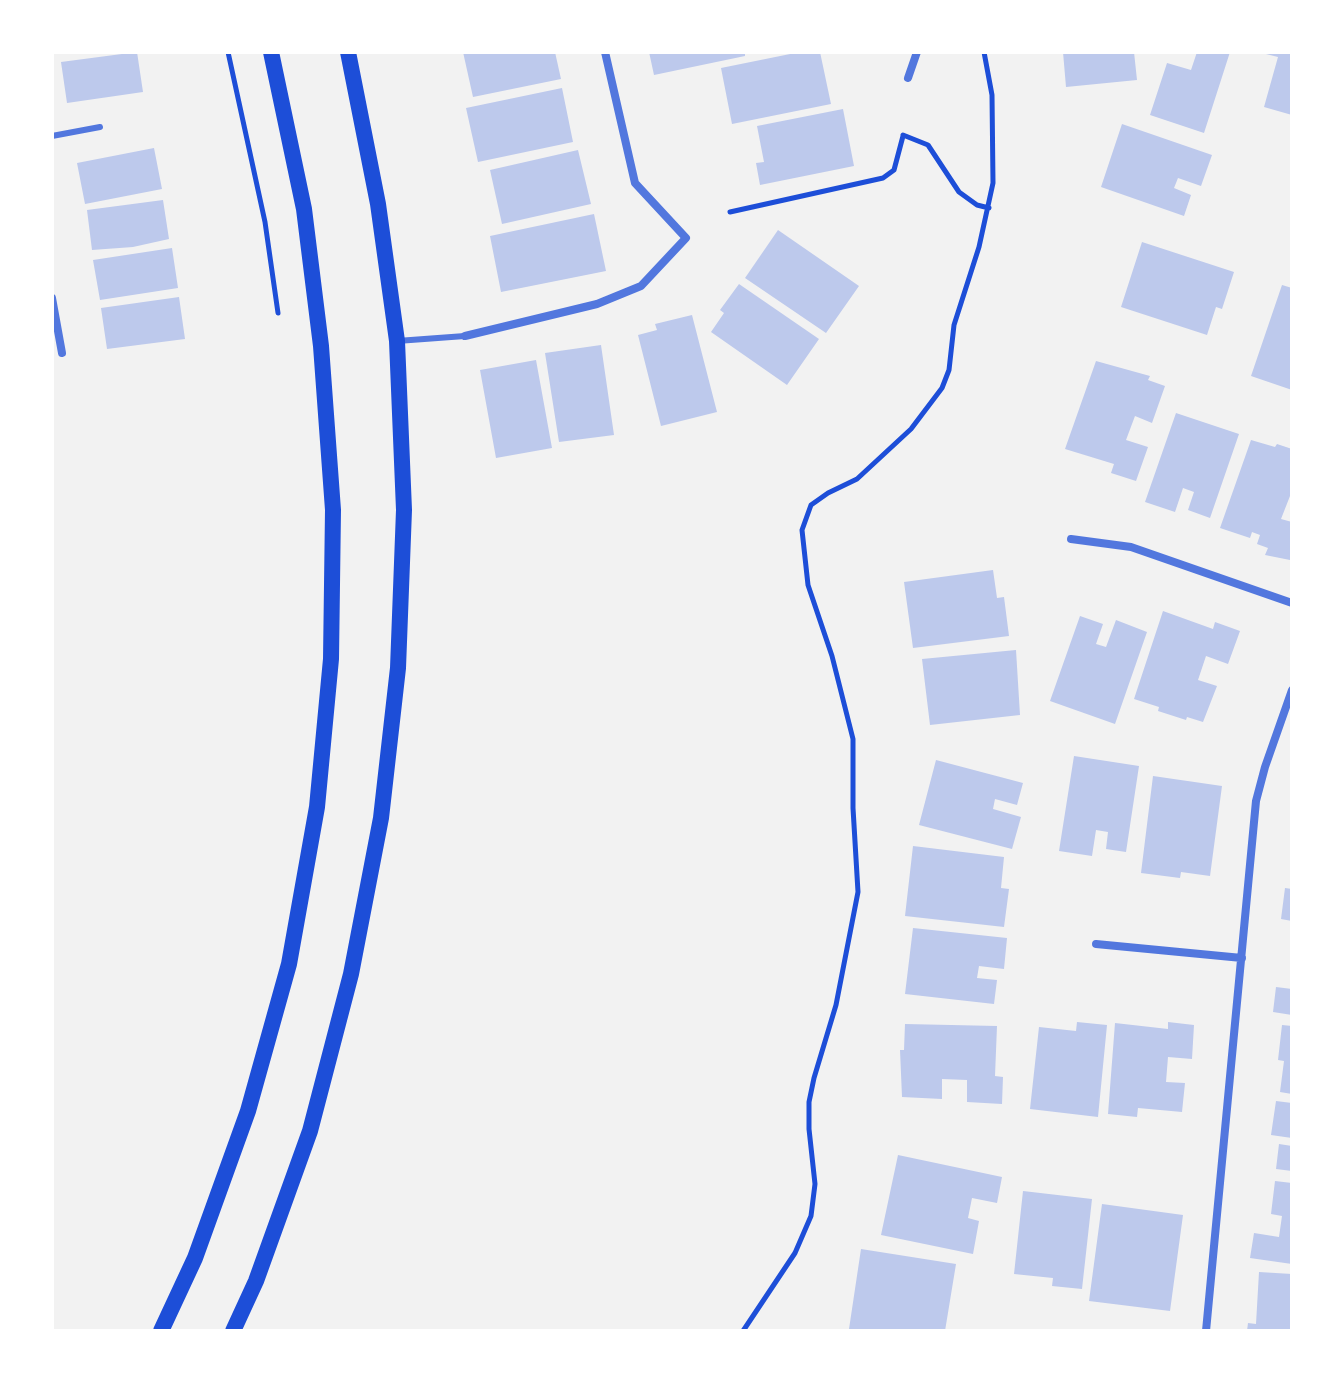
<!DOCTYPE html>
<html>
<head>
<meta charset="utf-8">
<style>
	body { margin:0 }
	#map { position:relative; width:1344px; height:1383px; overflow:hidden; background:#f2f2f2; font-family:Inter,sans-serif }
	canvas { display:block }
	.frame { position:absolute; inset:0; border:54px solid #fff; pointer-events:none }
</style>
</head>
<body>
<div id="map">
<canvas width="1344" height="1383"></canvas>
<div class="frame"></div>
</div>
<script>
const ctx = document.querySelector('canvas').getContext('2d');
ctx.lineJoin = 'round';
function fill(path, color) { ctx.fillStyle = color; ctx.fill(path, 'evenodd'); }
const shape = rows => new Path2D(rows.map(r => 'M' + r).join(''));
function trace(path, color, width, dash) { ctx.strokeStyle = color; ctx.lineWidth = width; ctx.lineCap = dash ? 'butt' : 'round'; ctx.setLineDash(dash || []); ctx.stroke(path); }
const building = shape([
	[137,52,143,92,67,103,61,62],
	[463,52,555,52,561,79,473,97],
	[649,52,745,52,745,56,654,75],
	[800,52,820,52,831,104,732,124,721,68],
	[1063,52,1134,52,1137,80,1066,87],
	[1197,52,1230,52,1204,133,1150,115,1167,63,1191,70],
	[1292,52,1292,115,1264,107,1278,57,1262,53],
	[562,88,573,142,478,162,466,108],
	[843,109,854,166,760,185,756,163,764,162,757,126],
	[1122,124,1212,155,1201,186,1178,178,1174,188,1191,195,1184,216,1101,187],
	[154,148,162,189,85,204,77,163],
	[578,150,591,204,502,224,490,170],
	[163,200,169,239,133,247,92,250,87,210],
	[594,214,606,271,501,292,490,236],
	[778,230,859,286,826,333,745,278],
	[1142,242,1234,272,1222,309,1216,307,1207,335,1121,307],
	[172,248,178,288,100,300,93,260],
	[739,284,819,339,787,385,711,332,724,313,720,310],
	[1282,285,1292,288,1292,390,1251,376],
	[179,297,185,339,107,349,101,308],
	[692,315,717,412,661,426,638,335,657,330,655,324],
	[601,345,614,435,559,442,545,353],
	[536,360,552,448,496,458,480,370],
	[1096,361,1150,376,1148,380,1165,386,1152,423,1135,416,1126,440,1148,447,1136,481,1111,473,1114,464,1065,449],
	[1176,413,1239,434,1210,518,1188,510,1194,492,1183,488,1175,512,1145,502],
	[1251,440,1275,447,1277,444,1292,449,1292,497,1290,496,1281,519,1292,522,1290,560,1265,555,1268,548,1257,544,1260,535,1252,532,1250,538,1220,528],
	[993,570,997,598,1004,597,1009,636,913,648,904,582],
	[1163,611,1213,629,1215,622,1240,631,1228,664,1206,656,1198,680,1217,686,1203,722,1187,717,1186,720,1158,711,1159,707,1134,699],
	[1080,616,1103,624,1096,644,1106,647,1116,620,1147,632,1115,724,1050,701],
	[1016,650,1020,715,930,725,922,659],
	[1074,756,1139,766,1126,852,1106,849,1108,832,1096,830,1092,856,1059,851],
	[936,760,1023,783,1017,805,995,799,993,809,1021,817,1012,849,919,825],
	[1153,776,1222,786,1210,876,1181,872,1180,878,1141,873],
	[913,846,1004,857,1001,888,1009,889,1004,927,905,916],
	[1285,888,1292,889,1292,921,1281,919],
	[913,928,1007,938,1004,969,979,966,977,978,997,980,994,1004,905,994],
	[1276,987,1292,989,1292,1015,1273,1012],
	[1077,1022,1107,1025,1098,1117,1030,1109,1039,1027,1076,1031],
	[1168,1022,1194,1025,1192,1059,1168,1057,1166,1082,1185,1083,1182,1112,1138,1108,1137,1117,1108,1114,1115,1023,1168,1029],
	[905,1024,997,1026,995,1076,1003,1077,1002,1104,967,1102,967,1080,942,1079,942,1099,902,1097,900,1050,904,1050],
	[1282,1025,1292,1026,1292,1094,1280,1092,1284,1061,1278,1060],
	[1276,1101,1292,1103,1292,1138,1271,1135],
	[1279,1144,1292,1146,1292,1171,1276,1169],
	[898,1155,1002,1177,997,1203,972,1198,968,1218,979,1221,973,1254,881,1235],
	[1275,1181,1292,1183,1292,1264,1250,1258,1254,1233,1279,1237,1282,1216,1271,1214],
	[1023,1191,1092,1199,1082,1289,1052,1286,1053,1278,1014,1274],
	[1102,1204,1183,1215,1170,1311,1089,1301],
	[861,1249,956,1264,945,1331,849,1329],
	[1259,1272,1292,1274,1292,1329,1247,1331,1248,1323,1256,1324]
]);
const path = shape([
	[228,52,265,222,278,313],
	[903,135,928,145,959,192,977,205,989,208],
	[730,212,883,178,894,170,903,136],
	[743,1331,795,1253,811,1216,815,1184,809,1129,809,1102,814,1078,836,1005,858,892,853,808,853,739,832,656,808,585,802,530,811,505,828,493,857,479,911,429,942,388,949,370,954,325,979,247,993,183,992,95,984,52]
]);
const service = shape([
	[52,136,100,127],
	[397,341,465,336]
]);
const minor = shape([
	[908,78,917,52],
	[52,298,62,353],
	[465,336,597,304,641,286,686,238,635,183,605,52],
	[1071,539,1131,547,1292,603],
	[1096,944,1242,958],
	[1206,1331,1256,801,1265,767,1292,690]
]);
const secondary = shape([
	[161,1331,195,1258,248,1111,289,964,317,807,331,659,333,510,321,346,304,209,271,52],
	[233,1331,256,1281,310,1131,351,974,381,818,398,668,404,510,397,341,378,204,348,52]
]);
fill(building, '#bdc9ec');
trace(path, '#1d4ed8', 5);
trace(service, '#5277de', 6);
trace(minor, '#5277de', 8);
trace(secondary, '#1d4ed8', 16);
</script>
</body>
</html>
